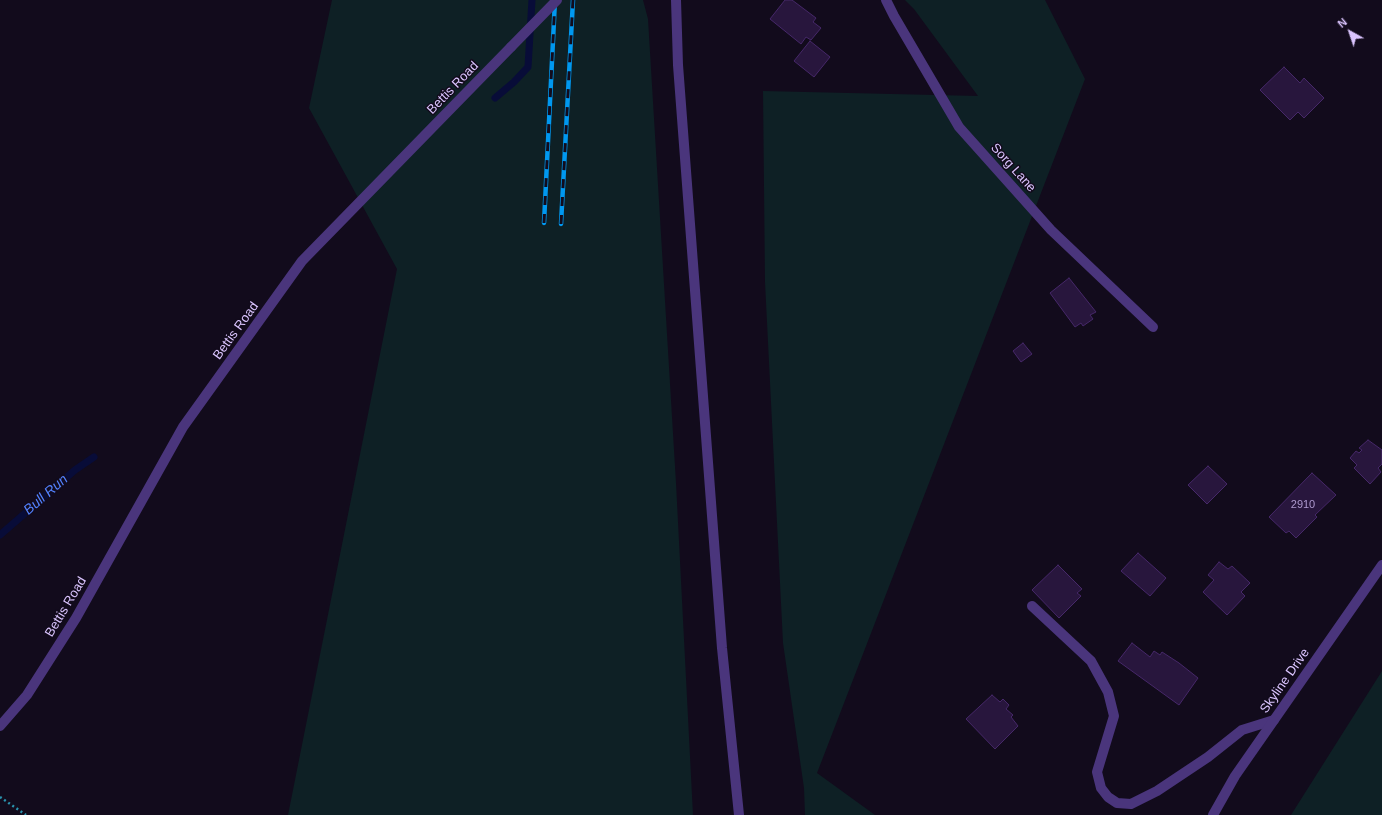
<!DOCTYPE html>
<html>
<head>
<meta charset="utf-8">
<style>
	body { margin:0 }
	#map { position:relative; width:1382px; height:815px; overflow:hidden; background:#120b1c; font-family:Helvetica,sans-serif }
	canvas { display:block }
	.north { position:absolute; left:1330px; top:12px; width:40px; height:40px; -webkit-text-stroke:3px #120b1c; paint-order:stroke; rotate:320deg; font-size:11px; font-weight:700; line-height:16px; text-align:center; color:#dbc5ff }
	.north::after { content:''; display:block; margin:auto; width:14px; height:18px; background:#dbc5ff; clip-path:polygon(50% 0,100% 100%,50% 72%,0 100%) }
</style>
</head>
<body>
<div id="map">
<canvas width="1382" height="815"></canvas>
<div class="north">N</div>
</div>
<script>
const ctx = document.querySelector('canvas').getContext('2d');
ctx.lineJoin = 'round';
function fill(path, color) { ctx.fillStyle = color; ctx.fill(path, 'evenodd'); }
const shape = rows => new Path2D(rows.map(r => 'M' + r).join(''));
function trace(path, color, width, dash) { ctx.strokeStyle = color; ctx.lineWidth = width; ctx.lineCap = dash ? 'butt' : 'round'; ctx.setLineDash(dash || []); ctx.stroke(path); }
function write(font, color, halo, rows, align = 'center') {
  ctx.font = font + ' Helvetica,sans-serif'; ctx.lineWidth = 3; ctx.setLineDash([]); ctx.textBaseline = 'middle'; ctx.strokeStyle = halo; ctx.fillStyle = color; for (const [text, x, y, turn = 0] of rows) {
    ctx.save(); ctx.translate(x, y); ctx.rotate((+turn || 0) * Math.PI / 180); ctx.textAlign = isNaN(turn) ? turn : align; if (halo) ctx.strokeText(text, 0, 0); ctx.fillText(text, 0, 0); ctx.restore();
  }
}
const green = shape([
	[332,0,643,0,648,19,676,483,693,815,288,815,397,269,309,108],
	[905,0,1045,0,1085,79,817,773,875,815,805,815,804,788,783,643,765,282,763,91,978,96,914,9],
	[1382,671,1382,815,1291,815]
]);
const stream = shape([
	[495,98,514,82,528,67,532,0],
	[0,535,75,470,94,457]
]);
const building = shape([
	[785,0,792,0,816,18,813,22,821,28,811,40,806,37,801,44,770,19,785,0],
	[810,41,830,57,814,77,794,61,810,41],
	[1284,67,1300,83,1304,78,1324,98,1304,118,1298,112,1290,120,1260,90,1284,67],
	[1069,278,1096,312,1090,315,1093,319,1083,326,1081,323,1075,327,1050,293,1069,278],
	[1023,343,1032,354,1021,362,1013,351,1023,343],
	[1368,440,1382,450,1382,464,1378,468,1381,472,1370,484,1354,468,1357,465,1350,458,1356,451,1359,453,1362,450,1359,448,1368,440],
	[1208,466,1227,484,1207,504,1188,485,1208,466],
	[1312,473,1336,495,1315,515,1317,517,1296,538,1289,531,1286,533,1269,517,1312,473],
	[1138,553,1166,578,1150,596,1121,571,1138,553],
	[1219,562,1228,569,1232,566,1250,583,1241,592,1245,596,1227,615,1203,592,1214,580,1208,575,1219,562],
	[1058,565,1082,589,1077,593,1081,596,1059,618,1032,590,1058,565],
	[1132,643,1150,657,1154,651,1160,655,1162,652,1179,663,1198,678,1179,705,1118,661,1132,643],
	[992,695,1000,702,1003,699,1009,705,1006,709,1013,715,1011,717,1018,726,995,749,966,719,992,695]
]);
const path = shape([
	[0,797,26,815]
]);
const service = shape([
	[676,0,678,65,722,648,739,815]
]);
const minor = shape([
	[886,0,894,16,959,127,1051,230,1153,327],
	[1032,606,1091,661,1108,692,1114,716,1097,772,1101,788,1108,797,1117,803,1131,804,1157,791,1208,757,1242,730,1274,720]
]);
const tertiary = shape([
	[0,726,27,695,76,618,183,427,302,261,511,47],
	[1213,815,1235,776,1382,565]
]);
const rail = shape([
	[544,223,555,0],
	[561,224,573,0]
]);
const tertiaryBridge = shape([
	[511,47,557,0]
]);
const numberNames = [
	["2910",1303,505]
];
const streetNames = [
	["Bettis Road",453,88,-46],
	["Sorg Lane",1013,168,48],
	["Bettis Road",236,331,-54],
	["Bettis Road",66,607,-59],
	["Skyline Drive",1285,681,-55]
];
const waterNames = [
	["Bull Run",46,495,-41]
];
fill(green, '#0e2025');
trace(stream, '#080c38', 7);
fill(building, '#28163d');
trace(building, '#462869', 1);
trace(path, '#2a93ae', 2.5, [2, 3]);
trace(service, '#4a357c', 10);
trace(minor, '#4a357c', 10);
trace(tertiary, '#4a357c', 10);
trace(rail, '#0098f0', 4.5);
trace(rail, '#120b1c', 3, [9]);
trace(tertiaryBridge, '#4a357c', 10);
write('11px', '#ae99ce', null, numberNames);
write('13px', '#dbc5ff', '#120b1c', streetNames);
write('italic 14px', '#5382ff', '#120b1c', waterNames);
</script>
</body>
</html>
